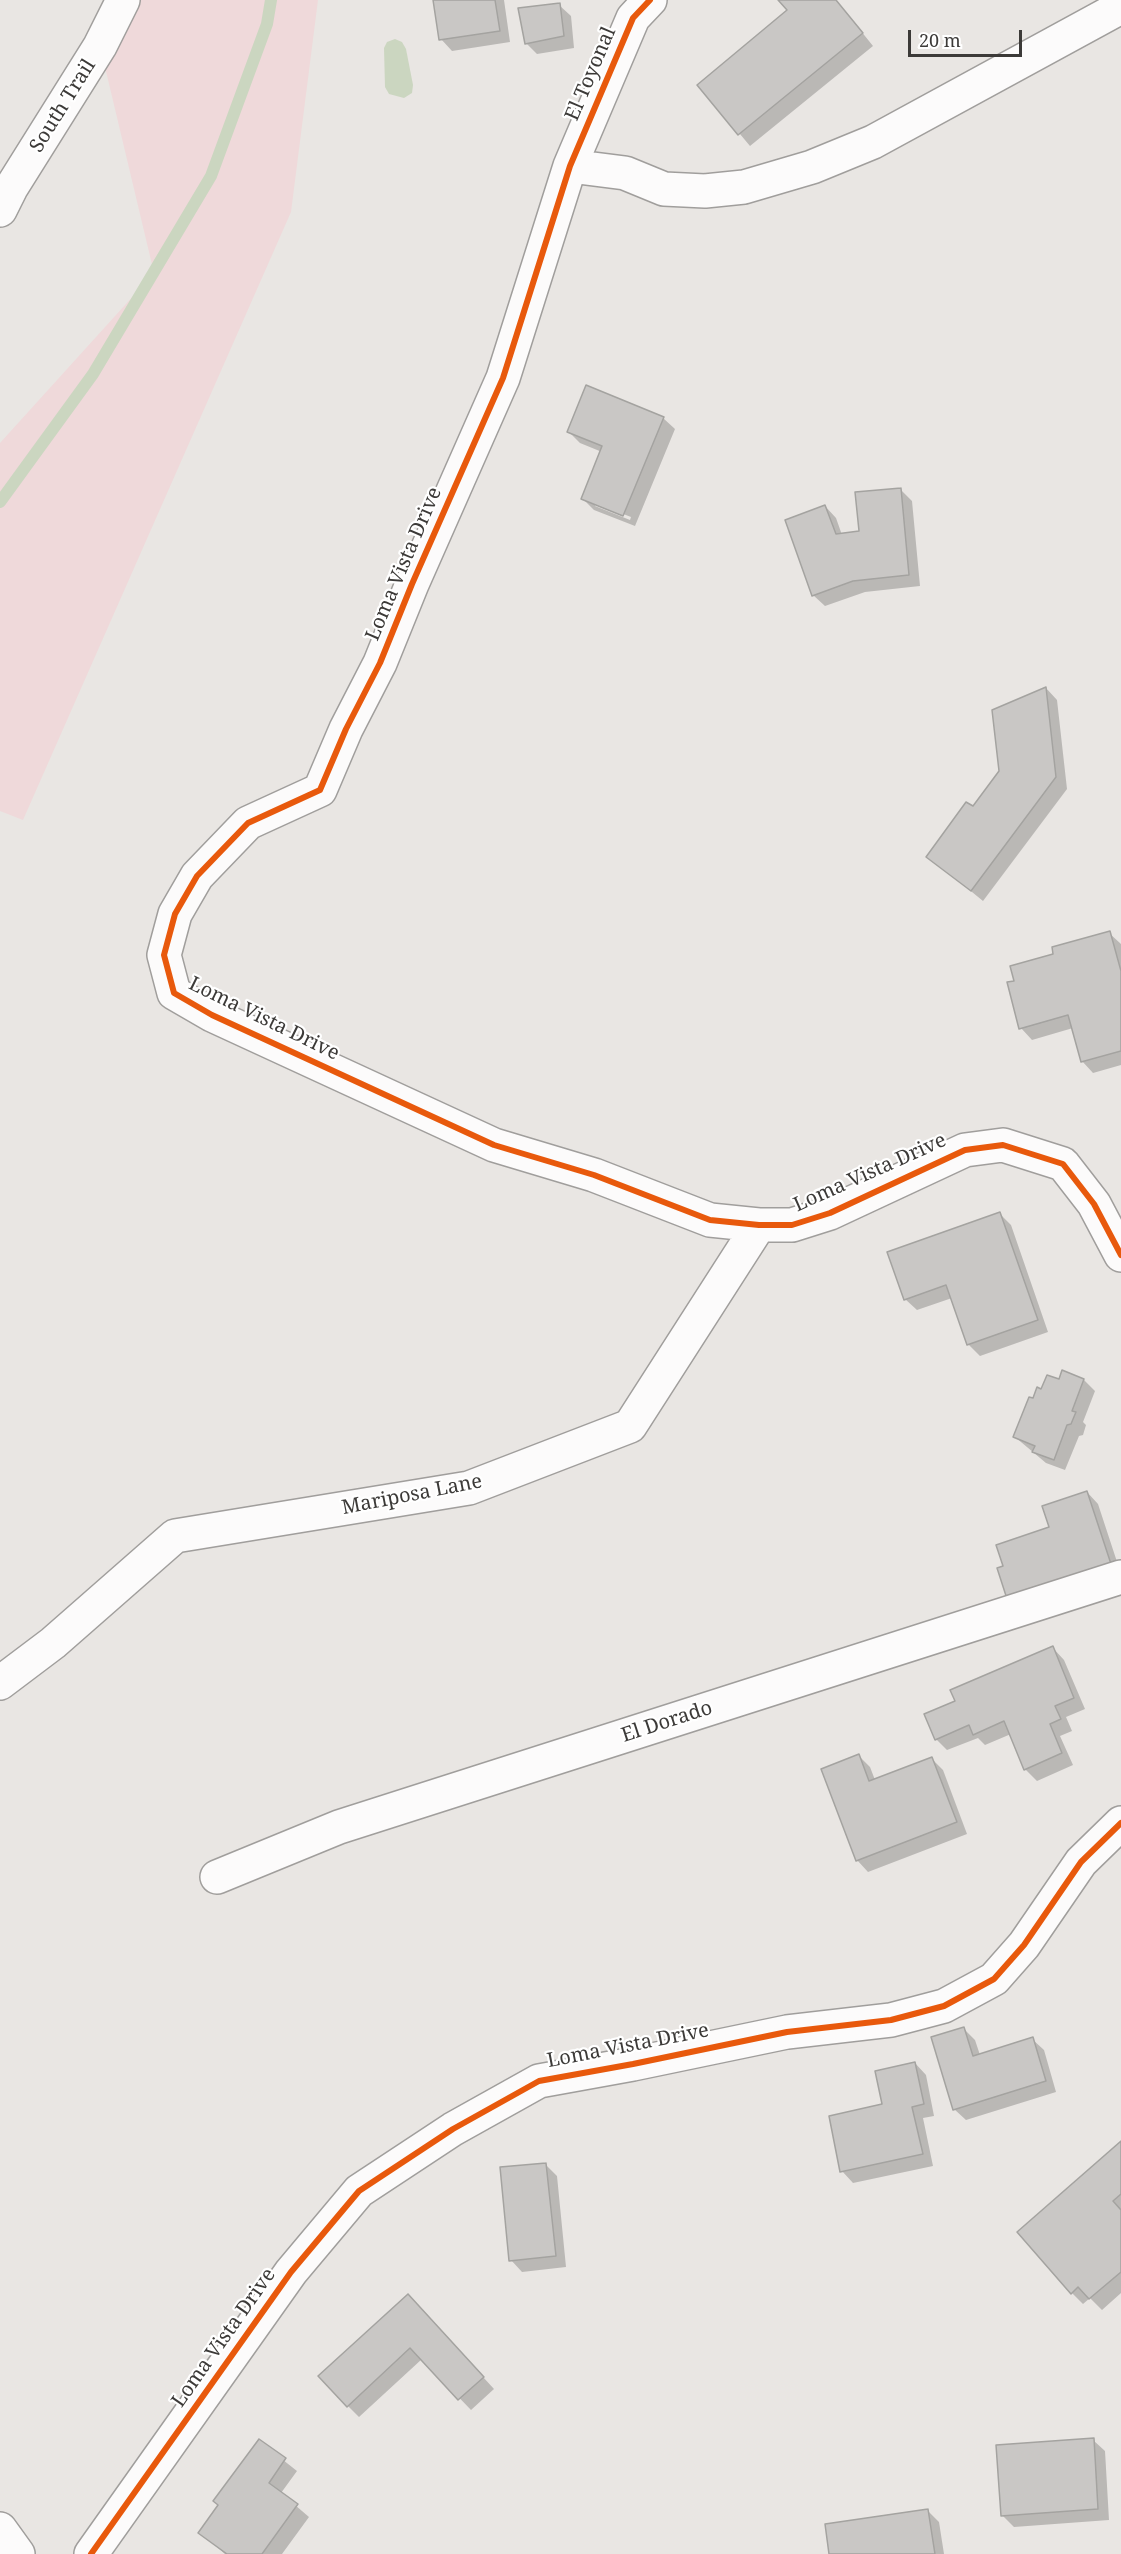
<!DOCTYPE html>
<html>
<head>
<meta charset="utf-8">
<style>
	body { margin:0 }
	#map { position:relative; width:1121px; height:2554px; overflow:hidden; background:#e9e6e3; font-family:"Noto Serif",serif }
	canvas { display:block }
	.scale { position:absolute; left:908px; top:30px; width:114px; height:27px; box-sizing:border-box; border:3px solid #3c3a38; border-top:0; padding-left:8px; font-size:18px; line-height:21px; white-space:nowrap; color:#3c3a38; -webkit-text-stroke:4px #fff; paint-order:stroke }
</style>
</head>
<body>
<div id="map">
<canvas width="1121" height="2554"></canvas>
<div class="scale">20 m</div>
</div>
<script>
const ctx = document.querySelector('canvas').getContext('2d');
ctx.lineJoin = 'round';
function fill(path, color) { ctx.fillStyle = color; ctx.fill(path, 'evenodd'); }
const shape = rows => new Path2D(rows.map(r => 'M' + r).join(''));
function trace(path, color, width, dash) { ctx.strokeStyle = color; ctx.lineWidth = width; ctx.lineCap = dash ? 'butt' : 'round'; ctx.setLineDash(dash || []); ctx.stroke(path); }
function write(font, color, halo, rows, align = 'center') {
  ctx.font = font + ' "Noto Serif",serif'; ctx.lineWidth = 4.5; ctx.setLineDash([]); ctx.textBaseline = 'middle'; ctx.strokeStyle = halo; ctx.fillStyle = color; for (const [text, x, y, turn = 0] of rows) {
    ctx.save(); ctx.translate(x, y); ctx.rotate((+turn || 0) * Math.PI / 180); ctx.textAlign = isNaN(turn) ? turn : align; if (halo) ctx.strokeText(text, 0, 0); ctx.fillText(text, 0, 0); ctx.restore();
  }
}
const green = shape([
	[123,0,318,0,291,212,23,820,0,811,0,443,154,273,100,46]
]);
const water = shape([
	[395,39,402,42,406,49,413,85,412,93,404,98,389,94,385,87,384,48,387,42]
]);
const shadow = shape([
	[435,0,504,0,510,42,452,51,441,39],
	[780,0,836,0,873,46,750,146,699,85,789,10],
	[559,5,571,16,574,48,537,54,526,43],
	[663,418,675,429,635,526,594,510,583,499,602,452,580,443,569,432],
	[595,503,631,517,630,520,595,506],
	[900,489,912,501,920,586,865,592,825,606,813,595,825,506,836,518,842,535,860,533],
	[1046,688,1057,700,1067,789,983,901,928,856,973,808,1001,771],
	[1109,933,1121,944,1121,1065,1093,1073,1082,1061,1073,1028,1032,1040,1021,1028,1015,982,1055,955],
	[1000,1214,1011,1225,1048,1332,980,1356,968,1344,952,1298,917,1310,905,1299],
	[1084,1380,1095,1391,1083,1422,1086,1425,1083,1435,1079,1436,1065,1470,1046,1463,1015,1437,1034,1400,1042,1391],
	[1087,1492,1098,1504,1121,1574,1005,1567,1051,1528],
	[1053,1648,1064,1660,1085,1709,1066,1717,1072,1731,1060,1736,1073,1765,1037,1781,1025,1769,1011,1734,985,1745,978,1738,947,1750,936,1739,957,1702],
	[858,1755,870,1767,875,1780,932,1759,943,1770,967,1834,868,1872,857,1860],
	[964,2029,975,2040,980,2055,1032,2039,1044,2050,1056,2092,966,2120,954,2109],
	[915,2063,926,2075,934,2116,923,2118,933,2166,853,2183,842,2171,884,2105],
	[1121,2143,1121,2293,1102,2310,1090,2298,1083,2304,1072,2293],
	[545,2164,557,2176,566,2267,522,2272,511,2260],
	[419,2307,494,2389,471,2410,422,2359,359,2417,348,2406],
	[1093,2440,1105,2451,1109,2520,1014,2527,1002,2515],
	[259,2441,297,2471,281,2493,309,2517,282,2554,225,2554,200,2532,220,2505],
	[928,2511,939,2522,944,2554,831,2554]
]);
const stream = shape([
	[0,502,93,374,211,176,267,24,271,0]
]);
const building = shape([
	[433,0,495,0,500,31,439,40,433,0],
	[778,0,836,0,863,33,738,135,697,85,787,10,778,0],
	[560,3,564,36,525,44,518,8,560,3],
	[586,385,664,417,623,516,581,499,602,446,567,432,586,385],
	[901,488,909,575,853,581,812,596,785,520,825,505,836,534,859,531,855,492,901,488],
	[1046,687,1056,777,971,891,926,857,966,802,973,806,999,771,992,710,1046,687],
	[1110,931,1121,971,1121,1051,1081,1062,1068,1015,1019,1029,1007,982,1014,981,1010,966,1053,954,1052,947,1110,931],
	[1000,1212,1038,1320,967,1345,946,1285,904,1300,887,1252,1000,1212],
	[1062,1370,1084,1379,1072,1411,1076,1412,1071,1424,1067,1425,1054,1460,1032,1452,1035,1446,1013,1437,1029,1397,1033,1398,1037,1387,1041,1389,1047,1375,1059,1379,1062,1370],
	[1087,1491,1113,1570,1009,1605,997,1568,1003,1566,996,1545,1049,1527,1042,1506,1087,1491],
	[1053,1646,1074,1698,1055,1706,1061,1719,1050,1724,1062,1753,1024,1770,1004,1721,973,1735,969,1725,935,1740,924,1714,955,1701,950,1690,1053,1646],
	[859,1754,869,1781,932,1757,957,1822,856,1861,821,1769,859,1754],
	[964,2027,973,2056,1033,2037,1046,2081,953,2110,931,2037,964,2027],
	[915,2062,924,2104,912,2107,923,2154,840,2172,829,2116,882,2104,875,2071,915,2062],
	[1121,2141,1121,2194,1113,2201,1121,2210,1121,2272,1089,2299,1078,2287,1071,2294,1017,2232,1121,2141],
	[546,2163,556,2256,509,2261,500,2167,546,2163],
	[408,2294,484,2377,458,2400,410,2348,347,2407,318,2376,408,2294],
	[1094,2438,1098,2509,1001,2516,996,2445,1094,2438],
	[259,2439,286,2458,269,2483,298,2504,262,2554,227,2554,198,2533,218,2505,213,2501,259,2439],
	[928,2509,935,2554,829,2554,825,2524,928,2509]
]);
const minor = shape([
	[650,0,633,18,570,166,503,378,412,584,380,663,346,729,320,790,248,823,197,876,175,914,164,955,174,993,212,1015,494,1145,594,1175,710,1220,759,1225,792,1225,830,1213,965,1150,1003,1145,1063,1164,1094,1204,1121,1255],
	[570,166,625,173,664,189,705,191,744,187,812,167,873,142,1121,7],
	[0,210,11,188,100,46,123,0],
	[0,1683,53,1643,175,1536,469,1488,630,1426,759,1225],
	[217,1877,339,1827,1121,1577],
	[0,2529,18,2554],
	[91,2554,291,2272,359,2191,453,2129,539,2081,633,2064,787,2032,891,2020,944,2006,994,1979,1024,1945,1081,1862,1121,1823]
]);
const cycleway = shape([
	[650,0,633,18,570,166,503,378,412,584,380,663,346,729,320,790,248,823,197,876,175,914,164,955,174,993,212,1015,494,1145,594,1175,710,1220,759,1225,792,1225,830,1213,965,1150,1003,1145,1063,1164,1094,1204,1121,1255],
	[91,2554,291,2272,359,2191,453,2129,539,2081,633,2064,787,2032,891,2020,944,2006,994,1979,1024,1945,1081,1862,1121,1823]
]);
const streetNames = [
	["El Toyonal",591,74,-67],
	["South Trail",63,106,-58],
	["Loma Vista Drive",404,564,-67],
	["Loma Vista Drive",264,1019,26],
	["Loma Vista Drive",870,1173,-24],
	["Mariposa Lane",412,1495,-11],
	["El Dorado",667,1722,-18],
	["Loma Vista Drive",628,2046,-11],
	["Loma Vista Drive",224,2338,-55]
];
fill(green, '#efd9da');
fill(water, '#cbd6c0');
fill(shadow, '#0003');
trace(stream, '#cbd6c0', 12);
fill(building, '#c9c7c5');
trace(building, '#a4a3a0', 1.5);
trace(minor, '#a09e9c', 36);
trace(minor, '#fcfbfb', 33);
trace(cycleway, '#e8590c', 6);
write('20px', '#3c3a38', '#fff', streetNames);
</script>
</body>
</html>
